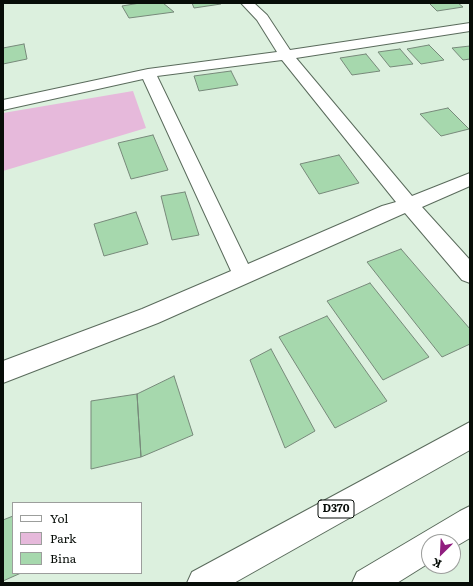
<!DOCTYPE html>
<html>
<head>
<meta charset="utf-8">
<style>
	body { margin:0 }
	#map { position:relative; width:473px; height:586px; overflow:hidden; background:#dcf0de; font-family:Literata,serif }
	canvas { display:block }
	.frame { position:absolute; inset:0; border:4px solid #070d08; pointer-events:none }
	.legend { position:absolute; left:12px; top:502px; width:130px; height:72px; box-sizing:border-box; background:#fff; border:1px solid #9c9e9c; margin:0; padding:5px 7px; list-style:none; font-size:12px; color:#070d08 }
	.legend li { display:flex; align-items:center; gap:8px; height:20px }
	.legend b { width:20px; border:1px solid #9c9e9c }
	.north { position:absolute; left:421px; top:534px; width:40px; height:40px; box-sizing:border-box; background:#fff; border:1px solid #9c9e9c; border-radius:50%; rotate:204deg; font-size:11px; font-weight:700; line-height:16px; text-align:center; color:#070d08 }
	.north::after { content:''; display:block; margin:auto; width:14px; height:18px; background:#901e7f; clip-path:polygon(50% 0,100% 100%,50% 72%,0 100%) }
</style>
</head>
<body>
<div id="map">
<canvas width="473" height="586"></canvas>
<div class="frame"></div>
<ul class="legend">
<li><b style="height:5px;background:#fff"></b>Yol</li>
<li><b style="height:11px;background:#e6b9db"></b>Park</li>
<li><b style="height:11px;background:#a6d8ad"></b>Bina</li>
</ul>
<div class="north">K</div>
</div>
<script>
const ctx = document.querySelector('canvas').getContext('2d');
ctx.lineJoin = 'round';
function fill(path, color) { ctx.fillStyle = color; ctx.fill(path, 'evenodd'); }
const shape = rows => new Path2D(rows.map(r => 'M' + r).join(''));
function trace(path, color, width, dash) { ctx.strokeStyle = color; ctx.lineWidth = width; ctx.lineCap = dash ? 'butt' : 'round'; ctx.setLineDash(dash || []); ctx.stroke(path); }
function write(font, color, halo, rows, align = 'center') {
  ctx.font = font + ' Literata,serif'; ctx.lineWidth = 3; ctx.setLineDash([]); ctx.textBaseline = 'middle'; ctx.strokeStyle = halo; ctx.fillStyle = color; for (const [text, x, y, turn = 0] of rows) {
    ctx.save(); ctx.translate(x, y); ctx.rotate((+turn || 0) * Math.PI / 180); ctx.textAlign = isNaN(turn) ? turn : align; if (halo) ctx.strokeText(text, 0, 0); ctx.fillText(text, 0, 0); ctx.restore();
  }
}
const green = shape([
	[133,91,146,128,3,171,3,113]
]);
const building = shape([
	[140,3,163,3,174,12,129,18,122,6,140,3],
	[192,3,221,3,221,4,194,8,192,3],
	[429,3,458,3,463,7,437,11,429,3],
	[24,44,27,59,3,64,3,48,24,44],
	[429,45,444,60,421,64,407,49,429,45],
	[470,46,470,59,463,60,452,48,470,46],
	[400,49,413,64,390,67,378,52,400,49],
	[366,54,380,71,352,75,340,58,366,54],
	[231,71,238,85,199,91,194,76,231,71],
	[448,108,469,129,441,136,420,114,448,108],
	[153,135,168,170,131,179,118,143,153,135],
	[339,155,359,183,319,194,300,164,339,155],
	[185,192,199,235,172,240,161,196,185,192],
	[136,212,148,244,104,256,94,224,136,212],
	[401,249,470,329,470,344,442,357,367,262,401,249],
	[370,283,429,357,383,380,327,301,370,283],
	[327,316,387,401,335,428,279,337,327,316],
	[271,349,315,431,285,448,250,360,271,349],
	[174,376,193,435,141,457,137,394,174,376],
	[137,394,141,457,91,469,91,401,137,394],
	[13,516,13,573,21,573,3,581,3,520,13,516]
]);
const street = shape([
	[241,3,254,3,267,15,290,50,470,23,470,31,296,58,412,196,470,173,470,186,422,207,470,260,470,283,462,280,405,213,158,323,3,383,3,361,142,309,231,271,143,79,3,110,3,100,148,69,277,52,257,20,241,3],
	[282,60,396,202,382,206,248,264,157,76,282,60]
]);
const highway = shape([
	[470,422,470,450,234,583,187,583,192,572,470,422],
	[470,506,470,538,453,548,453,542,429,542,429,563,397,583,352,583,357,572,460,511,470,506]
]);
const shields = [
	[336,509,36]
];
const shieldNames = [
	["D370",336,509]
];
fill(green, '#e6b9db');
fill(building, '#a6d8ad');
trace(building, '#77897a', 1);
trace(street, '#5a6b5c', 2);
trace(highway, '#5a6b5c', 2);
fill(street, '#fff');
fill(highway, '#fff');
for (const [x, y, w] of shields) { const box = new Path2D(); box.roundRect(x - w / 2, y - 9, w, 18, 3); ctx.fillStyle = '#fff'; ctx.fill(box); trace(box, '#070d08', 1); }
write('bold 11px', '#070d08', null, shieldNames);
</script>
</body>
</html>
